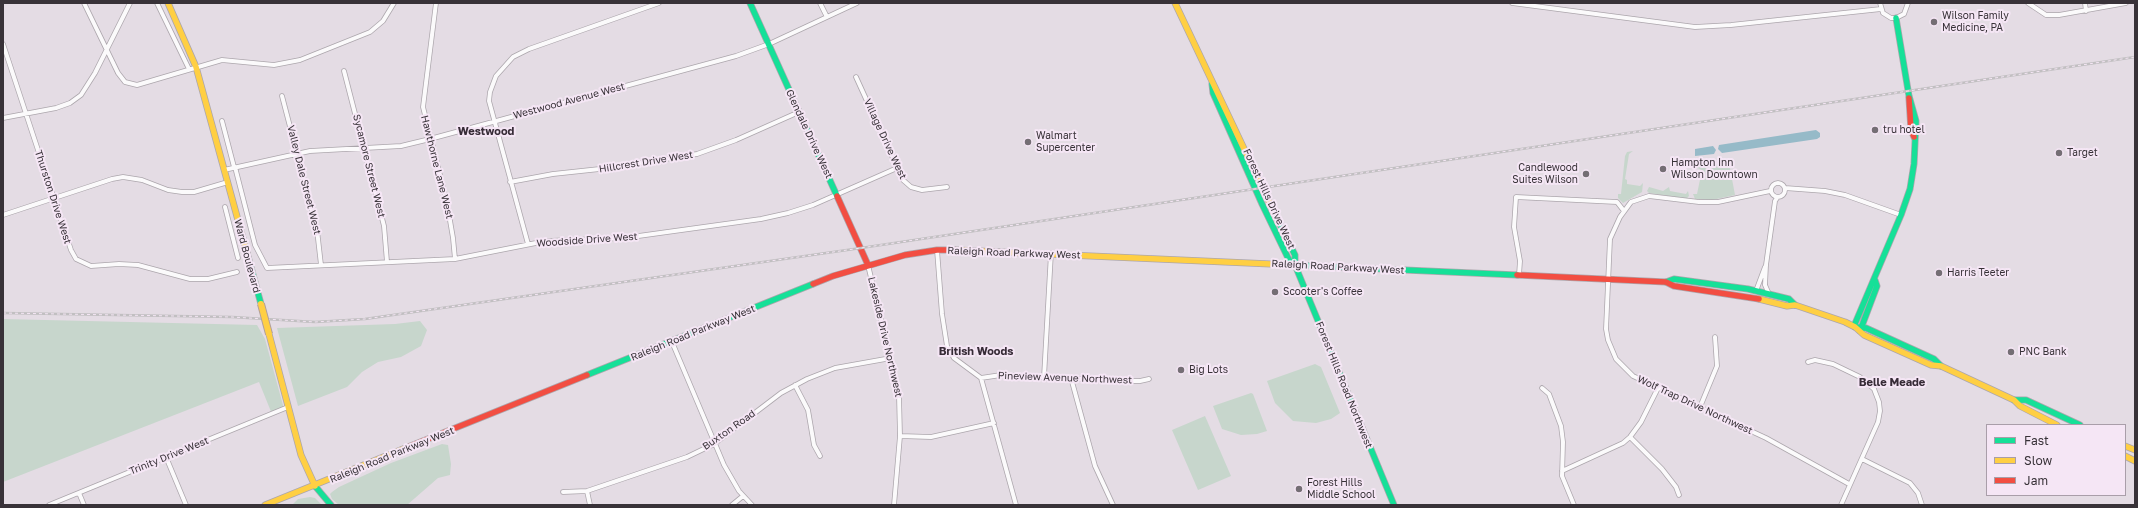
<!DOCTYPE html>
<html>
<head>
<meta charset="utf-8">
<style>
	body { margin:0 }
	#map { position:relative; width:2138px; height:508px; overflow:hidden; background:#e4dce4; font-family:"Golos Text",sans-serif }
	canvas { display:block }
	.frame { position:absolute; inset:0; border:4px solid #383238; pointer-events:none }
	.legend { position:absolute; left:1986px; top:424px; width:140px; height:72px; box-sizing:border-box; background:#f5e6f5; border:1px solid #a99ea9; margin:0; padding:5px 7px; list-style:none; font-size:12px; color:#383238 }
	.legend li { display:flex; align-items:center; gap:8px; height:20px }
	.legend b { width:20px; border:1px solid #a99ea9 }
</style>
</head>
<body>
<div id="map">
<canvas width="2138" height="508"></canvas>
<div class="frame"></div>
<ul class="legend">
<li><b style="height:5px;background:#16e098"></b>Fast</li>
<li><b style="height:5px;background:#ffcf43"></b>Slow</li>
<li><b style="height:5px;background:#f24e42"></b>Jam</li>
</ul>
</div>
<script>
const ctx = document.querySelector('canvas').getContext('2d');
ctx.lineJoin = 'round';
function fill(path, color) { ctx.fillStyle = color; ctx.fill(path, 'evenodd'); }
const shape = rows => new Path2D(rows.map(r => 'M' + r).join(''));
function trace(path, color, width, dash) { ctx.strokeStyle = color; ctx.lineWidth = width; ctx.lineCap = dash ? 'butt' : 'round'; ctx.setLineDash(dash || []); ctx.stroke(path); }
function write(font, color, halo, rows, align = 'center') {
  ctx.font = font + ' "Golos Text",sans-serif'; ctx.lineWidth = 4; ctx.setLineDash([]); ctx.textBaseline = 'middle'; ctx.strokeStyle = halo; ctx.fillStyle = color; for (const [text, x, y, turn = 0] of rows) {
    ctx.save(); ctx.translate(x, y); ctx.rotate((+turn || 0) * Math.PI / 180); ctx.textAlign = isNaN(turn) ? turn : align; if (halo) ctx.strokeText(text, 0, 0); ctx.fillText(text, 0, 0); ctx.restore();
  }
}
const green = shape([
	[1633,151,1629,154,1625,179,1627,180,1627,184,1640,186,1643,183,1642,192,1623,203,1618,198,1618,194,1621,194,1625,156,1627,152],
	[1685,158,1690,163,1701,166,1729,163,1735,195,1712,200,1695,199,1693,194,1697,194,1702,170,1688,164],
	[1649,187,1663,191,1669,187,1670,191,1686,194,1688,191,1689,196,1686,199,1649,193,1647,191],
	[3,319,257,325,265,339,284,409,272,414,259,382,3,482],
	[420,321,427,330,421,346,401,357,378,362,362,372,347,387,298,406,277,328,395,324],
	[1315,364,1321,367,1340,413,1331,419,1316,423,1293,421,1275,403,1267,381],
	[1251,393,1253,394,1267,431,1257,434,1241,435,1222,429,1213,406],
	[1205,416,1231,476,1198,490,1172,430],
	[442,444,448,445,451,464,450,475,438,478,407,505,339,505,332,499,330,494,332,492,339,487,391,463],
	[310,497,315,498,322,505,292,505,298,499]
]);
const water = shape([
	[1816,130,1820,133,1820,137,1817,139,1722,153,1718,149,1719,145],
	[1713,146,1716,150,1714,154,1695,156,1695,149]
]);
const street = shape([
	[84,3,118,73,125,82,137,85,222,60,274,65,300,60,370,32,383,21,394,3],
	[157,3,189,69],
	[436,3,423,107,447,203,453,238,455,259],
	[820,3,827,17],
	[1512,3,1695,27,1731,25,1881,9],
	[1880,3,1883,13,1891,18,1896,18,1904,14,1908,3],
	[2028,3,2046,15,2059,15,2126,3],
	[2085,3,2086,11],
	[3,44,71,250,76,259,91,266,119,264,138,265,190,279,208,279,237,272],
	[344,71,384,226,387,262],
	[856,77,903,180,911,187,922,190,947,187],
	[282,96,317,230,321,265],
	[3,118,56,108,70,103,81,95,95,73,130,3],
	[222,121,234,167],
	[235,167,255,245,267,268,455,259,546,241,624,238,761,219,788,213,813,205,897,168],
	[224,170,310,151,401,146,430,139,736,56,769,44,857,3],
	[510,182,553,174,609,168,697,154,736,140,799,112],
	'1771 190a7 7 0 1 1 14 0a7 7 0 1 1-14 0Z',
	[1785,188,1825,191,1845,195,1901,215],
	[1770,191,1718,202,1699,202,1649,196,1631,202,1620,217,1610,239,1606,329,1608,340,1616,359,1633,376,1766,438,1849,484],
	[225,207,238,258],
	[3,215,112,179,123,177,142,180,168,190,182,192,194,192,228,182],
	[528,244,489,101,490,92,496,76,513,57,529,49,659,3],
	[937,250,942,314,947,346,954,358,981,378,1016,505],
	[868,265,899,396,900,436,894,505],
	[1519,275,1520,261,1514,227,1516,197,1617,202,1624,211],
	[1756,291,1765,267],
	[1769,294,1765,285,1766,265,1775,201,1777,198],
	[672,342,724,465,739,491,752,505],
	[1808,362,1815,360,1833,364,1860,377,1874,389,1879,402,1880,411,1878,422,1841,505],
	[1044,377,1051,253],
	[981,378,1001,375,1124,381,1140,381,1149,379],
	[1071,378,1095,466,1113,505],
	[795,385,808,410,814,445,820,456],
	[1542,388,1549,394,1561,426,1563,442,1562,476,1574,505],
	[1700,407,1717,366,1715,337],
	[900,436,931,437,994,423],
	[1630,437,1662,469,1676,487,1679,495],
	[166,457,186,505],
	[1862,459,1910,483,1918,493,1922,505],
	[1562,471,1623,443,1630,437,1641,422,1658,388],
	[587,491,590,505],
	[563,492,587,491,687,457,714,444,781,393,807,379,835,368,891,358],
	[79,493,84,505],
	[49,505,288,407],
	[732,505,743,496]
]);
const fast = shape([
	[750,3,837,196],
	[1212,84,1213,93,1262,204,1289,260,1295,265],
	[1274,212,1295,255,1295,265,1394,505],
	[247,253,261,304],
	[1293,265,1517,275],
	[1666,282,1674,279,1748,289,1789,299,1795,305],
	[1854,326,1901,215,1910,189,1914,164,1916,121,1909,96,1896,18],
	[1855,327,1866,328,1934,359,1941,366],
	[1860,331,1877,286,1875,280],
	[587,375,813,284],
	[2014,400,2026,400,2080,425],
	[315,486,331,505]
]);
const slow = shape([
	[168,3,196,67,247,253],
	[1175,3,1274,212],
	[956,250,1293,265],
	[1759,299,1787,306,1795,305,1845,322,1855,327,1864,335,1931,365,1941,366,2014,400,2020,406,2057,425],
	[269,334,301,455,315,486],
	[2125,446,2135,450],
	[2125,456,2135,461],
	[265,505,408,447]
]);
const jam = shape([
	[1909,98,1911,130,1914,137],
	[837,196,868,265],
	[1517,275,1666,282,1674,286,1759,299],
	[813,284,833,276,905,255,937,250,956,250],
	[408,447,587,375]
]);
const rail = shape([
	[3,313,232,317,315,322,365,319,861,248,2135,57]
]);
const slowBridge = shape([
	[261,304,269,334]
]);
const markers = [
	[1934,22,4,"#746e74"],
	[1875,130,4,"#746e74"],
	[1028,142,4,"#746e74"],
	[2059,153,4,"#746e74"],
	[1663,169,4,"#746e74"],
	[1586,174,4,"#746e74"],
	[1939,273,4,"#746e74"],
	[1275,292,4,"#746e74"],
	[2011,352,4,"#746e74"],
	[1181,370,4,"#746e74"],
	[1299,489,4,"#746e74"]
];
const poiNames = [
	["Wilson Family",1942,16],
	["Medicine, PA",1942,28],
	["tru hotel",1883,130],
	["Walmart",1036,136],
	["Supercenter",1036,148],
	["Target",2067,153],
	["Hampton Inn",1671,163],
	["Wilson Downtown",1671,175],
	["Candlewood",1578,168,"right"],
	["Suites Wilson",1578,180,"right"],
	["Harris Teeter",1947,273],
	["Scooter's Coffee",1283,292],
	["PNC Bank",2019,352],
	["Big Lots",1189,370],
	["Forest Hills",1307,483],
	["Middle School",1307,495]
];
const streetNames = [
	["Westwood Avenue West",569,101,-15],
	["Glendale Drive West",809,134,65],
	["Village Drive West",885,139,65],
	["Hillcrest Drive West",646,162,-9],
	["Sycamore Street West",369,166,76],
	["Hawthorne Lane West",437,167,76],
	["Valley Dale Street West",304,180,76],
	["Thurston Drive West",53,197,72],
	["Forest Hills Drive West",1269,199,65],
	["Woodside Drive West",587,240,-4],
	["Raleigh Road Parkway West",1014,253,2],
	["Ward Boulevard",247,256,75],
	["Raleigh Road Parkway West",1338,267,3],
	["Raleigh Road Parkway West",693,333,-22],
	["Lakeside Drive Northwest",885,337,77],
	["Pineview Avenue Northwest",1065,378,2],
	["Forest Hills Road Northwest",1344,385,68],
	["Wolf Trap Drive Northwest",1695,405,25],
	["Buxton Road",729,430,-35],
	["Raleigh Road Parkway West",392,455,-22],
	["Trinity Drive West",169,456,-22]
];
const neighbourhoodNames = [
	["Westwood",486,132],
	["British Woods",976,352],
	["Belle Meade",1892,383]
];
fill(green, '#c7d6cc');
fill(water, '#96bac8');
trace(street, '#aca6ac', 5.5);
trace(fast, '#aca6ac', 7);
trace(slow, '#aca6ac', 7);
trace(jam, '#aca6ac', 7);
trace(street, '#fbfafb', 4);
trace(fast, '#16e098', 5.5);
trace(slow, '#ffcf43', 5.5);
trace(jam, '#f24e42', 5.5);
trace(rail, '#c1bfc1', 2.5);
trace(rail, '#f5e6f5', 1, [3]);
trace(slowBridge, '#b29f9a', 8, []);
trace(slowBridge, '#ffcf43', 6);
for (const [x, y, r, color] of markers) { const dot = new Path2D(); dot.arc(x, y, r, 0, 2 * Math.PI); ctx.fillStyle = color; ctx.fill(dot); trace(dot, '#f5e6f5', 1.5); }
write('10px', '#383238', '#f5e6f5', poiNames, 'left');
write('10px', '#383238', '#f5e6f5', streetNames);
write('bold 11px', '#372c37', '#f5e6f5', neighbourhoodNames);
</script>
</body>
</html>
